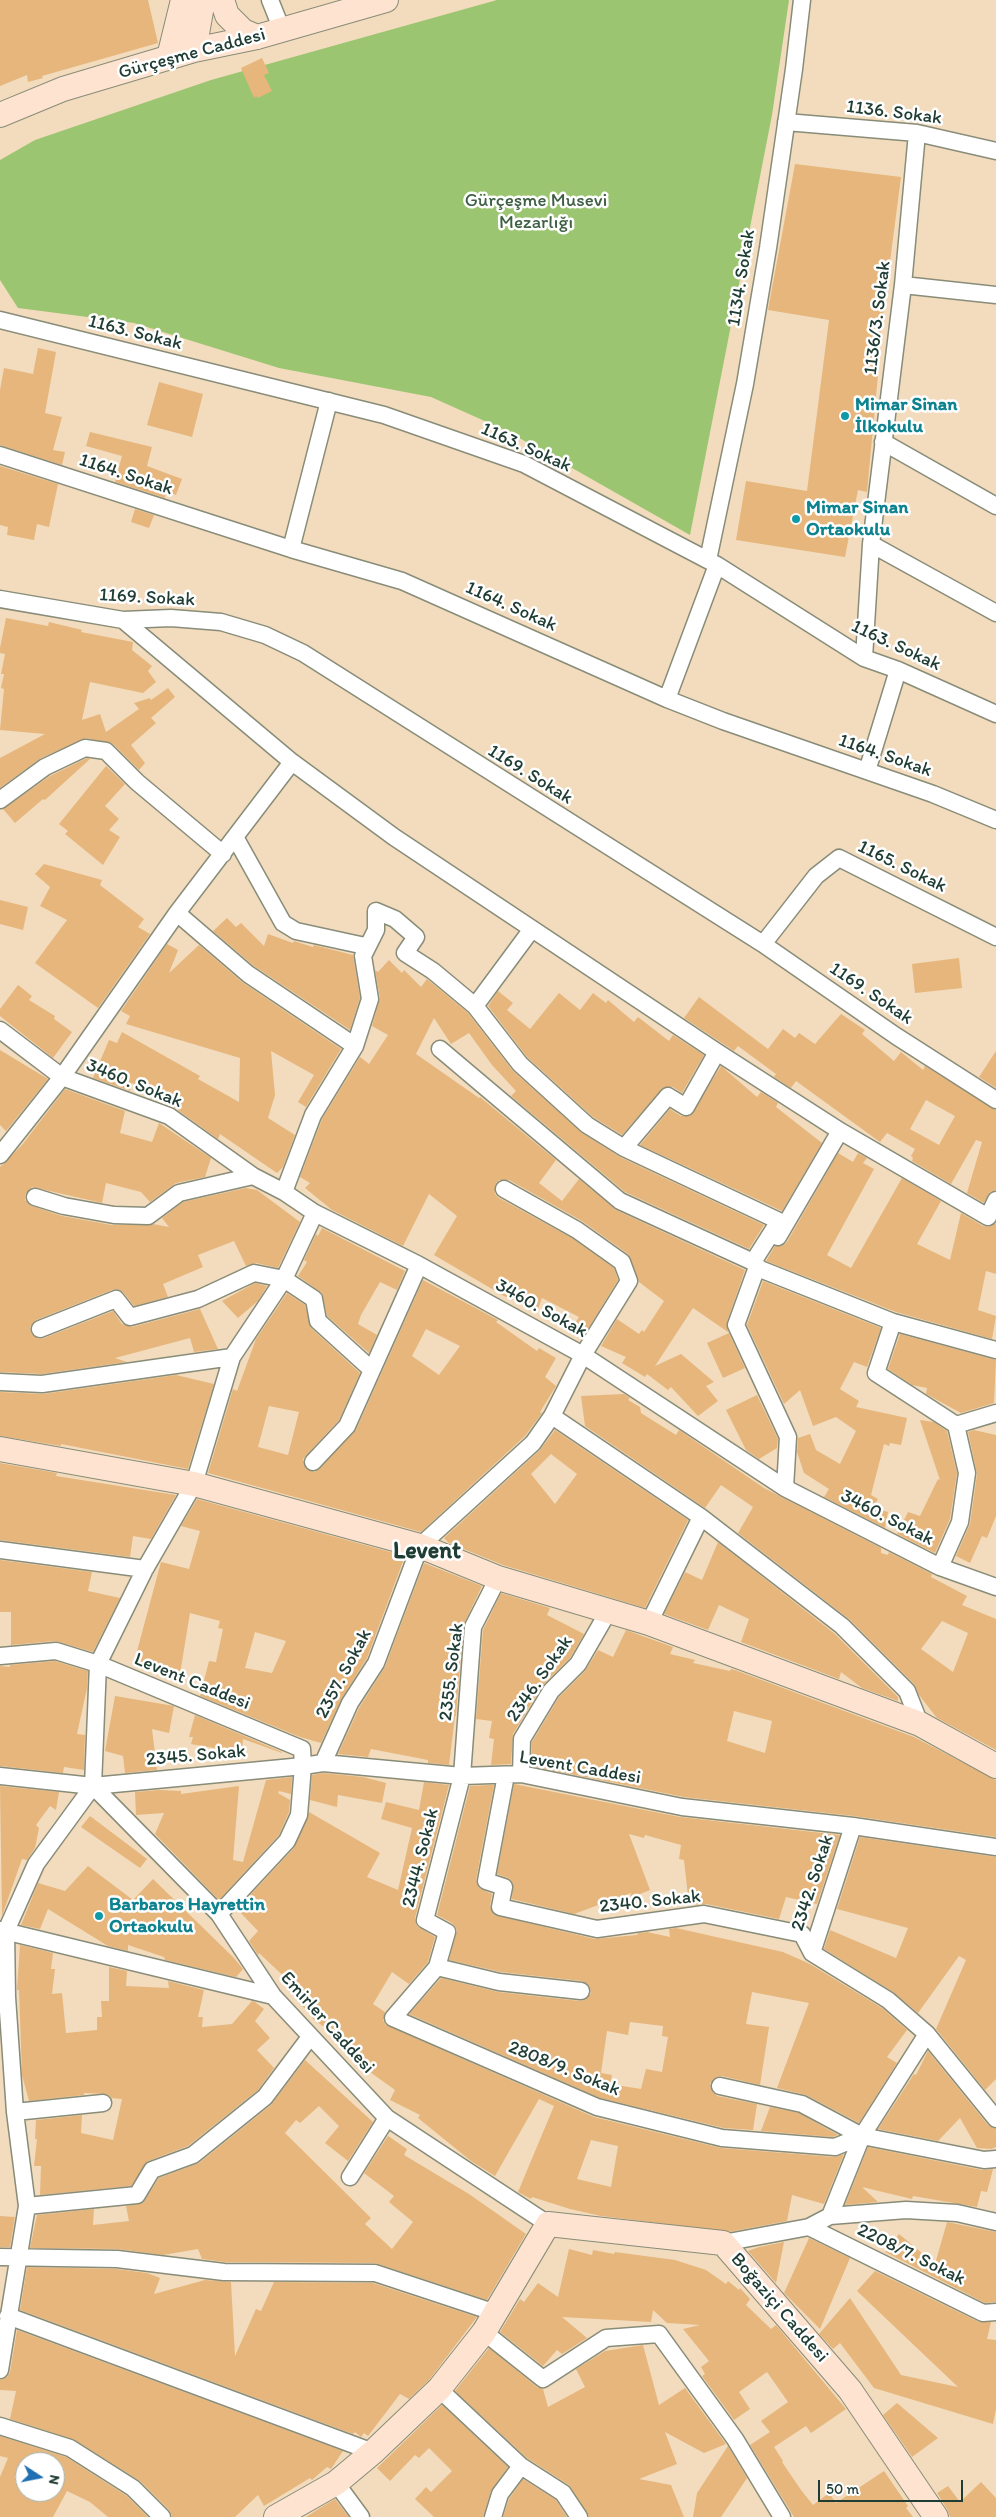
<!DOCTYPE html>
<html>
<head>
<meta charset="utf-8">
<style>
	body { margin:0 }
	#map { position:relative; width:996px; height:2517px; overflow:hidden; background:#f2dcbd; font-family:Itim,sans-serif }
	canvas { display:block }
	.north { position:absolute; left:15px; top:2452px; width:50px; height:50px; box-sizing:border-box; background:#fff; border:1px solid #a5b1ae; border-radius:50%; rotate:101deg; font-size:14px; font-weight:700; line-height:20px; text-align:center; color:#1f3d34 }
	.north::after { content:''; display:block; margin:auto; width:18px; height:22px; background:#1f6fb2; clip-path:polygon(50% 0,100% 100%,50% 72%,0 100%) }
	.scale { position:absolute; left:818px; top:2480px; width:145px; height:22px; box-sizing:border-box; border:2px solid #1f3d34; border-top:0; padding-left:6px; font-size:15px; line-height:18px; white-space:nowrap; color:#1f3d34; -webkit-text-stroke:4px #fff; paint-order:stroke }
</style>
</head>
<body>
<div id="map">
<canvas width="996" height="2517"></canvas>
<div class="north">N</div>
<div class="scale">50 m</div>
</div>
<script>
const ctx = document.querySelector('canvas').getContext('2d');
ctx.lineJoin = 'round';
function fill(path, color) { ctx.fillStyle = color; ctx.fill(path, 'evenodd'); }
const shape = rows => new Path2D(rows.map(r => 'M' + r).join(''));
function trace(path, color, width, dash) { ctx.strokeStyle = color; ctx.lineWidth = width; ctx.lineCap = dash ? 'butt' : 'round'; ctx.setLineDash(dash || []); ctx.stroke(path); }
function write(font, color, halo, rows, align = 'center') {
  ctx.font = font + ' Itim,sans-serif'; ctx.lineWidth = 5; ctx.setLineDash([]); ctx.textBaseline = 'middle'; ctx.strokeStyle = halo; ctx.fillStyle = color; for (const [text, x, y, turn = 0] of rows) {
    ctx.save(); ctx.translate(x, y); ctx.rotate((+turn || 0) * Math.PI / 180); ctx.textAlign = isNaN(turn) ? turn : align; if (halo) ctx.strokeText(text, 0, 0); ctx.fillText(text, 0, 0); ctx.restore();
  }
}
const green = shape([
	[497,0,789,0,772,115,690,535,507,431,431,397,279,368,134,323,18,308,0,280,0,160,35,140,211,80]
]);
const building = shape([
	[0,0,148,0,158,43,42,76,43,78,28,82,27,75,0,86],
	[262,58,269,73,264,75,272,91,258,98,256,96,254,98,241,68],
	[795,164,901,177,878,354,880,354,867,492,858,490,845,557,736,540,746,481,807,491,829,320,768,310],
	[38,348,56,352,45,413,62,417,53,450,65,452,62,465,0,445,0,390,4,368,33,374],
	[159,382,203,394,192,437,147,425],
	[90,432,152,447,147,466,182,479,176,495,166,491,165,498,115,482,122,456,86,446],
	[0,466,58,484,49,527,37,524,34,540,7,535,8,527,0,525],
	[135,509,154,515,149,528,131,522],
	[6,618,48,626,49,622,82,630,81,632,133,642,132,650,152,666,148,671,156,682,143,693,90,682,82,720,100,714,106,732,139,709,134,703,150,698,151,700,168,688,175,697,151,718,156,723,131,745,145,763,139,770,113,744,86,738,41,758,0,788,0,758,45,734,0,730,4,689,1,688,4,674,1,674,5,654,0,653,0,648],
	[87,758,90,759,45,800,43,799,15,823,3,809,50,776],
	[106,766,125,784,105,806,119,819,109,830,120,837,103,865,65,834,68,831,59,824],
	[44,864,102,880,100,885,144,919,138,927,150,934,98,1008,35,963,67,920,40,906,50,887,35,874],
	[0,900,28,907,23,930,0,924],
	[227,918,236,927,241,923,264,946,268,934,293,943,294,941,313,947,314,945,353,955,360,998,350,1030,254,966,213,931],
	[167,944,178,950,169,973,199,945,242,982,341,1049,306,1107,298,1102,314,1075,271,1051,275,1095,268,1118,295,1135,283,1167,277,1173,220,1134,218,1139,175,1108,166,1104,167,1099,132,1083,130,1091,93,1078,109,1040,117,1043,122,1032,200,1076,198,1079,239,1102,240,1058,126,1024,130,1016,121,1011],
	[959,958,962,988,915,993,912,964],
	[389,960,402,973,404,970,421,987,427,979,468,1013,513,1071,582,1133,620,1157,764,1225,749,1249,625,1192,511,1096,516,1091,492,1065,469,1033,451,1044,434,1018,416,1054,479,1098,480,1097,556,1160,539,1183,562,1201,579,1179,616,1210,745,1270,727,1322,728,1332,693,1308,655,1366,681,1354,714,1382,706,1386,718,1401,698,1416,671,1387,668,1390,647,1374,645,1377,622,1363,626,1357,601,1346,617,1319,639,1334,642,1330,644,1332,664,1301,639,1282,628,1254,582,1221,509,1180,499,1180,495,1185,495,1194,499,1198,572,1238,614,1268,618,1280,583,1337,571,1329,579,1317,542,1298,538,1309,504,1296,434,1255,457,1216,429,1194,403,1246,332,1210,305,1188,310,1183,300,1177,322,1119,360,1057,369,1064,388,1035,372,1026,380,998,375,970,378,972],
	[18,985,32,996,29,1000,55,1016,54,1019,72,1032,53,1058,0,1016,0,1009],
	[498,991,513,1003,507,1010,530,1029,559,993,580,1010,593,993,606,1003,608,1000,634,1022,638,1017,669,1041,673,1035,704,1055,682,1093,673,1087,664,1087,622,1135,593,1117,527,1057,488,1006],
	[699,997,768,1049,783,1029,795,1038,799,1033,815,1044,841,1014,865,1030,862,1034,894,1061,901,1052,923,1070,925,1066,996,1110,996,1190,990,1192,984,1203,967,1193,982,1142,976,1140,951,1184,912,1161,913,1158,911,1156,915,1149,887,1133,880,1142,796,1081,791,1088,774,1077,776,1074,738,1046,734,1051,684,1018],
	[926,1100,955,1116,939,1145,910,1129],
	[0,1050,48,1079,6,1131,0,1125],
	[996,1051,996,1088,979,1077],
	[721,1066,757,1097,761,1092,778,1103,776,1107,822,1143,782,1211,640,1145,670,1109,681,1116,691,1115],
	[65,1089,125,1111,120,1133,152,1142,159,1123,211,1158,205,1177,176,1183,150,1202,141,1192,106,1183,102,1203,32,1187,25,1195,25,1200,32,1206,62,1216,112,1225,153,1224,169,1227,162,1218,183,1202,246,1188,257,1190,300,1222,278,1268,256,1263,246,1266,234,1241,198,1255,203,1267,163,1284,168,1297,134,1306,123,1292,118,1289,112,1290,36,1320,30,1327,31,1333,38,1339,44,1338,113,1311,122,1324,132,1327,200,1309,218,1349,194,1352,190,1338,115,1358,127,1362,42,1374,0,1372,0,1167,22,1145],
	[838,1153,853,1162,858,1153,867,1158,863,1163,874,1169,827,1255,851,1268,902,1178,941,1201,917,1244,950,1260,961,1213,983,1226,989,1227,996,1223,996,1274,986,1271,978,1310,996,1316,992,1339,896,1312,766,1261,775,1246,782,1246,787,1242],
	[322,1228,405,1271,397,1290,380,1282,361,1315,358,1324,377,1335,369,1353,327,1316,322,1293,298,1276,307,1262,304,1260,316,1234,318,1236],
	[423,1280,498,1320,496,1322,537,1351,539,1348,556,1358,545,1377,556,1386,540,1412,542,1413,525,1436,421,1532,208,1473,233,1389,237,1391,256,1339,287,1293,305,1305,311,1328,360,1373,339,1420,303,1459,306,1469,315,1472,356,1430],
	[426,1329,460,1346,439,1375,412,1356],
	[269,1406,299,1412,288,1455,258,1447],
	[763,1281,881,1328,867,1367,854,1362,840,1389,859,1401,856,1407,907,1418,901,1445,890,1443,889,1446,884,1444,871,1495,878,1499,873,1508,888,1512,885,1528,824,1497,829,1489,804,1473,797,1452,798,1438,810,1434,816,1450,840,1464,856,1431,836,1417,813,1426,800,1390,784,1404,747,1325],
	[255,1283,267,1286,258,1301,238,1318,222,1301],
	[729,1333,745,1368,723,1378,707,1343],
	[900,1334,996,1360,994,1403,961,1413,926,1394,927,1388,912,1385,888,1369],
	[176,1375,214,1384,188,1469,61,1444,61,1446,0,1436,0,1392,43,1394],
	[624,1394,630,1398,628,1400,640,1407,641,1413,676,1435,679,1430,764,1488,881,1548,881,1553,888,1555,889,1552,932,1574,931,1577,967,1596,962,1605,996,1619,996,1750,937,1718,919,1695,914,1684,849,1619,738,1533,753,1507,721,1485,705,1508,585,1426,581,1396],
	[942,1621,968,1633,953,1672,921,1649],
	[757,1395,778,1439,777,1448,759,1459,746,1450,726,1410],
	[920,1420,934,1422,947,1431,957,1473,950,1519,935,1553,897,1534,908,1512,920,1516,938,1479,940,1480],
	[555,1430,688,1520,645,1608,503,1565,449,1543,444,1538,540,1450],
	[551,1454,577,1474,555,1504,531,1474],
	[974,1430,996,1435,996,1516,987,1538,982,1536,970,1563,956,1556,970,1524,977,1474,968,1432],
	[0,1463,57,1473,56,1476,176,1495,151,1539,133,1536,130,1557,0,1540],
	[197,1499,405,1556,367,1658,342,1698,321,1743,300,1737,200,1696,209,1661,216,1662,223,1629,218,1628,220,1621,190,1613,180,1674,133,1666,161,1562,189,1569,200,1531,181,1526],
	[255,1632,286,1641,272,1673,245,1668],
	[718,1542,835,1634,898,1697,898,1701,862,1688,841,1672,839,1679,741,1642,749,1619,719,1605,708,1630,664,1614,685,1572,702,1580],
	[0,1560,92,1572,88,1591,120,1598,93,1652,55,1641,11,1645,11,1612,0,1612],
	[424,1563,482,1586,463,1626,456,1716,455,1716,449,1765,428,1763,428,1760,371,1749,368,1757,338,1754,359,1708,385,1667],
	[501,1593,550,1608,547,1615,584,1634,570,1658,542,1686,513,1734,511,1764,491,1765,494,1739,489,1738,492,1721,476,1719,483,1630],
	[626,1630,673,1647,670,1654,695,1660,693,1663,730,1671,731,1669,735,1670,914,1737,996,1780,996,1837,854,1816,684,1797,531,1766,532,1742,559,1697,585,1671,598,1650,613,1657],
	[734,1711,772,1721,765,1753,727,1741],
	[55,1661,88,1671,87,1688,77,1734,85,1735,84,1770,64,1767,63,1773,0,1766,0,1666,10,1667,10,1665],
	[115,1696,174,1706,169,1733,152,1729,157,1770,125,1773,123,1756,105,1751],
	[195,1715,282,1752,282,1753,243,1739,242,1753,191,1744,193,1737,189,1737],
	[323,1773,363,1777,386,1783,382,1803,338,1795,337,1807,310,1800,312,1775],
	[292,1777,291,1794,279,1791,278,1793,290,1800,289,1812,279,1835,219,1900,155,1834,164,1813,136,1815,135,1792,159,1790,181,1791,181,1794,239,1786,233,1860,243,1862,266,1780],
	[424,1782,449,1785,415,1918,417,1926,435,1937,428,1962,409,1984,392,1972,373,2004,385,2012,383,2020,386,2025,594,2117,721,2148,834,2157,844,2154,824,2204,792,2195,787,2221,729,2232,601,2216,570,2209,532,2197,531,2199,518,2192,554,2106,539,2099,495,2176,471,2161,418,2118,420,2115,390,2100,395,2090,352,2059,357,2052,312,2018,314,2015,302,2006,305,2002,288,1990,292,1984,259,1953,258,1955,249,1941,258,1931,237,1909,294,1848,309,1812,380,1853,367,1877,398,1890,412,1828,381,1819,386,1802,419,1810],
	[591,2140,618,2146,611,2187,577,2179],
	[514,1784,680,1817,840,1835,817,1904,786,1897,779,1919,706,1904,689,1905,684,1860,679,1859,681,1845,645,1835,644,1838,629,1834,650,1890,630,1898,631,1893,574,1914,512,1899,513,1884,508,1878,497,1874],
	[490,1785,494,1785,476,1880,479,1888,492,1894,490,1906,494,1915,595,1939,637,1935,638,1933,647,1932,670,1937,669,1929,676,1928,783,1952,810,1964,882,2008,907,2030,887,2057,897,2063,859,2123,806,2095,777,2088,809,2003,752,1992,746,2024,769,2027,760,2085,722,2076,717,2077,710,2083,711,2089,717,2096,757,2104,753,2130,724,2128,600,2098,409,2014,441,1978,498,1992,580,2001,585,2000,591,1993,590,1987,582,1981,501,1972,449,1960,457,1930,452,1923,437,1915,470,1786],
	[630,2022,663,2026,662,2036,668,2037,662,2072,646,2069,641,2089,610,2084,612,2075,601,2073,607,2031,628,2035],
	[0,1786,59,1792,56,1810,50,1806,36,1825,39,1828,35,1848,27,1860,22,1859,2,1916],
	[90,1816,147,1859,140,1868,81,1827],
	[860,1837,996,1857,996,2079,985,2090,936,2029,966,1960,959,1956,918,2013,893,1992,824,1949,830,1930,896,1958,908,1928,837,1909],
	[88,1866,133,1900,153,1879,233,1957,243,1969,236,1977,165,1960,164,1957,128,1945,128,1951,108,1946,48,1909,40,1929,21,1925,38,1883,65,1891],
	[20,1945,53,1953,51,1969,55,1969,52,1994,62,1993,66,2033,97,2030,97,2017,102,2017,101,2001,109,2001,109,1967,127,1971,126,1986,169,1988,168,1981,204,1990,198,2017,203,2017,202,2027,232,2024,252,2001,255,2002,264,2009,255,2021,270,2038,257,2050,274,2068,258,2090,188,2146,148,2161,131,2186,40,2195,41,2166,34,2166,37,2139,35,2139,36,2120,82,2115,81,2133,113,2140,122,2099,111,2098,107,2094,84,2093,84,2095,29,2101,22,2075,19,1990,17,1990],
	[928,2051,988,2125,996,2129,996,2147,991,2149,977,2148,960,2118,938,2141,878,2129,914,2074,916,2075],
	[305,2060,373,2122,348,2161,325,2143,339,2126,319,2106,300,2123,296,2120,285,2133,371,2218,365,2224,392,2249,413,2222,389,2202,394,2196,364,2173,388,2136,407,2149,404,2155,469,2194,526,2234,487,2300,375,2263,225,2262,202,2259,198,2249,163,2255,117,2249,30,2248,37,2215,94,2209,93,2225,129,2221,126,2206,143,2203,159,2178,199,2163,271,2105],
	[770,2107,799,2113,838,2135,833,2137,761,2131],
	[868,2147,982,2170,993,2169,987,2192,981,2191,977,2207,913,2196,912,2199,862,2187,878,2202,845,2205],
	[0,2216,15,2217,10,2247,0,2247],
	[947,2222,996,2232,996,2302,985,2303,885,2252,899,2234,935,2264],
	[809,2238,850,2258,820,2329,784,2293],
	[784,2242,776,2283,748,2251,759,2247],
	[569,2249,592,2255,593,2250,614,2254,615,2252,675,2260,706,2270,726,2284,728,2281,739,2290,740,2288,750,2299,746,2305,771,2329,776,2325,846,2409,811,2433,806,2426,774,2447,783,2461,782,2462,801,2490,813,2505,829,2493,836,2503,884,2471,908,2506,906,2508,913,2517,794,2517,750,2445,770,2432,761,2421,788,2402,767,2372,739,2392,750,2409,734,2420,702,2376,705,2374,701,2367,709,2361,683,2329,700,2325,667,2323,653,2310,651,2322,562,2317,587,2338,562,2354,557,2350,543,2366,500,2332,520,2299,524,2302,538,2283,558,2297],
	[27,2267,116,2269,147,2273,160,2278,154,2294,205,2280,231,2282,235,2356,256,2309,261,2311,274,2282,373,2283,477,2317,429,2380,409,2399,400,2394,368,2436,364,2433,361,2437,355,2432,353,2434,20,2310],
	[875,2271,979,2322,991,2322,987,2339,996,2340,996,2409,993,2424,874,2388,840,2343,833,2349,819,2334,850,2298,901,2375,958,2387,857,2291],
	[17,2330,343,2451,331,2469,327,2467,312,2480,310,2478,264,2506,258,2495,235,2517,172,2517,169,2510,140,2481,75,2440,10,2419,16,2391,0,2390,0,2380,7,2377,10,2372],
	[643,2345,659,2405,685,2388,726,2444,704,2453,665,2432,677,2464,639,2479,671,2485,684,2517,589,2517,569,2485,527,2458,455,2391,489,2348,537,2387,543,2389,548,2407,585,2387,576,2369,605,2351],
	[897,2403,938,2438,912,2457,883,2415],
	[442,2405,508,2467,491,2491,483,2517,434,2517,415,2499,426,2487,431,2492,452,2471,429,2448,419,2458,415,2455,390,2481,377,2468],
	[0,2436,66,2457,127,2496,148,2517,108,2517,90,2502,67,2491,53,2517,0,2517,0,2477,8,2458,0,2456],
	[25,2462,55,2462,55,2492,25,2492],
	[728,2446,747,2478,721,2517,693,2517,697,2493],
	[523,2479,556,2500,567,2517,503,2517,509,2499],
	[981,2482,996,2498,996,2517,950,2517,947,2509,937,2493,948,2486,960,2502],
	[335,2499,349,2517,306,2517,320,2508]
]);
const street = shape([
	[270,0,282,30],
	[786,122,917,133,996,151],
	[903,285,996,295],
	[0,320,384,415,524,464,717,565,864,658,898,670,996,714],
	[883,442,996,506],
	[0,455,291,549,402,581,667,699,723,721,933,794,996,820],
	[871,544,996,613],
	[291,549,329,401],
	[708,560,745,384,768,248,794,69,802,0],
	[0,599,123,620,171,618,221,622,265,635,303,653,763,944,896,1036,996,1100],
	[123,620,292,762,394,837,717,1052,840,1131,988,1217,996,1200],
	[864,658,871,544,903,285,917,133],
	[667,699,717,565],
	[867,771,898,670],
	[0,800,45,767,85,748,106,751,137,782,223,854],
	[235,837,283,923,296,931,365,946,366,950,363,956,370,999,355,1046,313,1115,284,1192],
	[177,913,248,974,355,1046],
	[763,944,816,876,839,858,996,937],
	[366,950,376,930,376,911,395,919,416,937,405,953,433,971,475,1006,520,1064,587,1125,624,1148,779,1221,753,1262],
	[475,1006,532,929],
	[0,1030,62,1077,169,1116,253,1176,284,1192,315,1213,419,1265,583,1355,785,1488,940,1567,996,1587],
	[440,1049,620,1201,753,1262,760,1269,893,1322,996,1350],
	[624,1148,668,1096,686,1107,717,1052],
	[0,1155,62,1077,177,913,292,762],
	[35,1197,64,1206,114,1215,148,1216,179,1193,253,1176],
	[778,1237,840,1131],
	[757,1267,736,1325,788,1437,785,1488],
	[893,1322,876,1373,956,1425],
	[40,1329,116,1299,130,1317,198,1299,254,1273,284,1279,314,1299,318,1321,372,1370],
	[0,1382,42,1384,232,1357],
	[552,1416,701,1517,842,1626,907,1691,920,1724],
	[313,1462,347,1426,419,1265],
	[0,1550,145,1569],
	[940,1567,960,1522,967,1473,956,1425,996,1413],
	[649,1623,701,1517],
	[0,1656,56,1651,98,1664,302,1749,303,1766,323,1763,462,1776,521,1774,682,1807,853,1826,996,1847],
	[323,1763,350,1703,376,1663,420,1546,533,1443,552,1416,583,1355,629,1281,622,1262,577,1230,504,1189],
	[521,1774,522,1739,551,1691,578,1664,608,1612],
	[506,1775,486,1881,504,1887,500,1907,597,1929,704,1914,802,1934,812,1953,888,2000,927,2034,996,2119],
	[0,1776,93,1786,303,1766,299,1815,287,1841,219,1914],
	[93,1786,219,1914,273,1996,387,2118,548,2224],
	[0,1930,273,1996],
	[812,1953,853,1826],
	[437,1967,447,1932,425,1920,462,1776,473,1627,498,1578],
	[581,1991,499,1982,437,1967,393,2018,597,2107,722,2138,835,2147,862,2136,984,2160,996,2159],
	[720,2086,802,2104,862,2136],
	[15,2112,103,2103],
	[350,2177,387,2118],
	[27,2206,137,2195,152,2170,193,2155,265,2097,310,2037],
	[830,2216,862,2136,927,2034],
	[809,2227,983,2313,996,2312],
	[723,2243,809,2227,830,2216,906,2210,957,2213,996,2222],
	[0,2257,117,2259,224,2272,375,2273,496,2313],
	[8,2316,373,2452],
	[484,2332,543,2379,606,2338,659,2334,735,2439,782,2517],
	[0,2370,27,2206,15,2112,7,1997,6,1931,36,1864,93,1786,98,1664,145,1569,194,1484,232,1357,284,1279,315,1213],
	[439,2389,521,2466,563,2493,579,2517],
	[0,2426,70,2448,133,2488,162,2517],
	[336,2483,361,2517],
	[493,2517,500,2494,521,2466]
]);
const secondary = shape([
	[222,0,227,15,243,31,257,37],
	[194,50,203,0],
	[169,57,183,0],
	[0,115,63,89,194,50,257,37,386,0],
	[0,1449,194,1484,420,1546,498,1578,649,1623,920,1724,996,1766],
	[276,2517,336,2483,373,2452,439,2389,484,2332,548,2224,723,2243,850,2390,936,2517]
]);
const markers = [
	[845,416,5,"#0f9aa8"],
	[796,519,5,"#0f9aa8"],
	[99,1916,5,"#0f9aa8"]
];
const streetNames = [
	["Gürçeşme Caddesi",192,54,-15],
	["1136. Sokak",894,113,7],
	["1134. Sokak",742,278,-81],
	["1136/3. Sokak",878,318,-83],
	["1163. Sokak",135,333,14],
	["1163. Sokak",526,448,24],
	["1164. Sokak",126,475,18],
	["1169. Sokak",147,598,3],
	["1164. Sokak",511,607,24],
	["1163. Sokak",896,646,25],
	["1164. Sokak",885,756,19],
	["1169. Sokak",530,775,32],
	["1165. Sokak",902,867,26],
	["1169. Sokak",871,994,34],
	["3460. Sokak",134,1084,22],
	["3460. Sokak",541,1309,29],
	["3460. Sokak",887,1518,27],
	["2355. Sokak",452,1672,-83],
	["2357. Sokak",344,1674,-62],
	["2346. Sokak",540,1679,-55],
	["Levent Caddesi",192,1682,22],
	["2345. Sokak",196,1756,-5],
	["Levent Caddesi",580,1768,10],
	["2344. Sokak",421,1858,-76],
	["2342. Sokak",813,1883,-72],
	["2340. Sokak",650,1902,-6],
	["Emirler Caddesi",327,2023,48],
	["2808/9. Sokak",564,2069,22],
	["2208/7. Sokak",911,2255,26],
	["Boğaziçi Caddesi",779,2308,49]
];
const parkNames = [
	["Gürçeşme Musevi",536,201],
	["Mezarlığı",536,223]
];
const cultureNames = [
	["Mimar Sinan",855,405],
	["İlkokulu",855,427],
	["Mimar Sinan",806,508],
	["Ortaokulu",806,530],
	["Barbaros Hayrettin",109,1905],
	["Ortaokulu",109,1927]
];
const districtNames = [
	["Levent",427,1552]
];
fill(green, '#9cc571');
fill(building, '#e6b67c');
trace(street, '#888c78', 19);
trace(secondary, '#888c78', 26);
trace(street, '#fff', 16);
trace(secondary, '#fee3d1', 24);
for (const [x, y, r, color] of markers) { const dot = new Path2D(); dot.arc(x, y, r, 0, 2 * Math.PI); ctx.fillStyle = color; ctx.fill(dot); trace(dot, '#fff', 2); }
write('19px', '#1f3d34', '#fff', streetNames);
write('19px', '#3e5f43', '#fff', parkNames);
write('bold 19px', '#0d838f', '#fff', cultureNames, 'left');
write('bold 24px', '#1f3d34', '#fff', districtNames);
</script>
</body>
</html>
